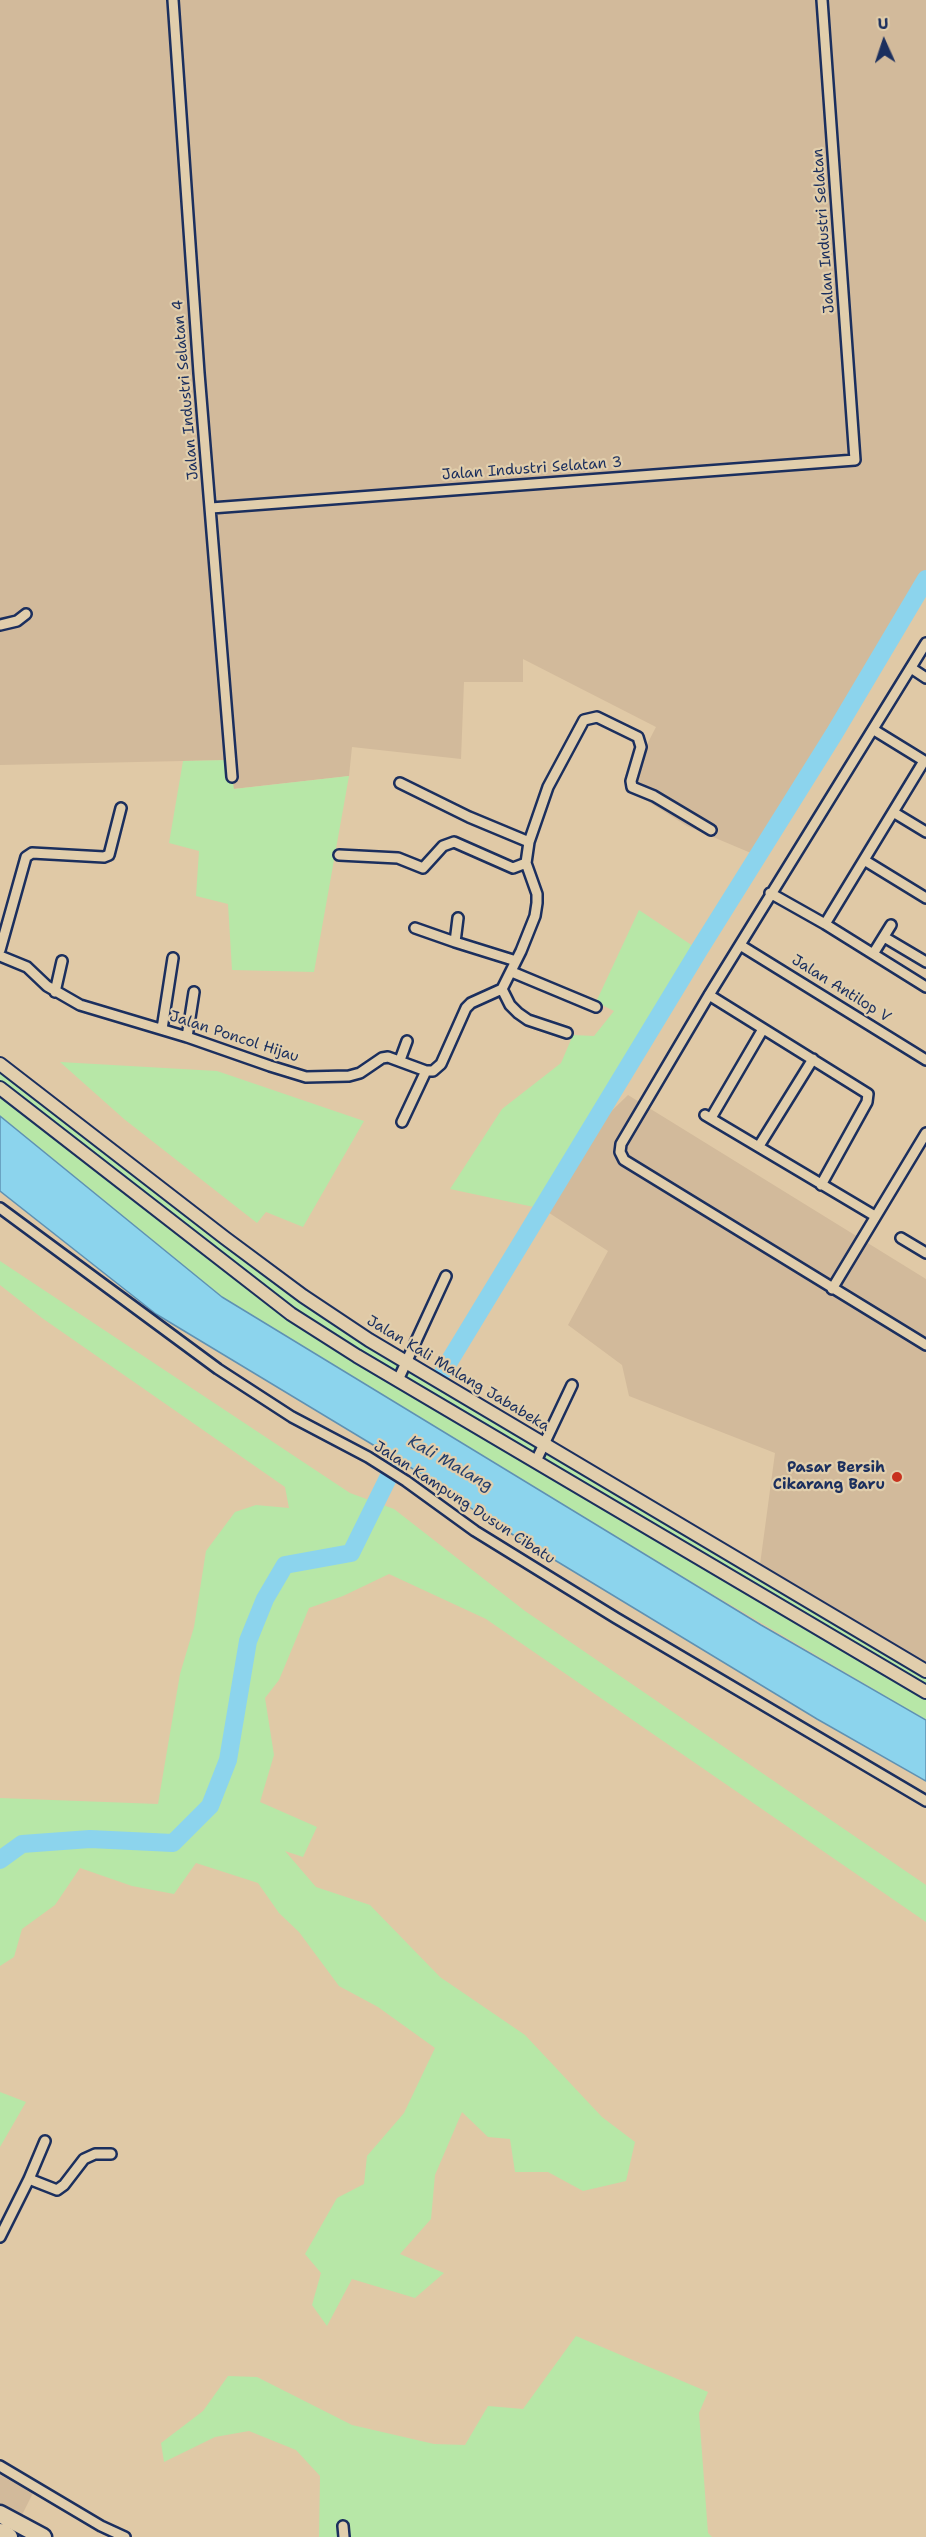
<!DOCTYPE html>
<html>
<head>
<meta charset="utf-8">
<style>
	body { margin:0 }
	#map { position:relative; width:926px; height:2537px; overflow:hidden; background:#e0c9a6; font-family:"Shantell Sans",sans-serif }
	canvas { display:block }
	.north { position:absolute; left:854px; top:12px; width:60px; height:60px; -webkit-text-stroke:4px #e1ceac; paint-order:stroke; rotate:357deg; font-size:16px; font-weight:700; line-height:24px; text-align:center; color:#1b2f5e }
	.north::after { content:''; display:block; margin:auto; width:21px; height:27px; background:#1b2f5e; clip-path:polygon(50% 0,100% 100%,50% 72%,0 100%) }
</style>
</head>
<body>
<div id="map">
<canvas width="926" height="2537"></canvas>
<div class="north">U</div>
</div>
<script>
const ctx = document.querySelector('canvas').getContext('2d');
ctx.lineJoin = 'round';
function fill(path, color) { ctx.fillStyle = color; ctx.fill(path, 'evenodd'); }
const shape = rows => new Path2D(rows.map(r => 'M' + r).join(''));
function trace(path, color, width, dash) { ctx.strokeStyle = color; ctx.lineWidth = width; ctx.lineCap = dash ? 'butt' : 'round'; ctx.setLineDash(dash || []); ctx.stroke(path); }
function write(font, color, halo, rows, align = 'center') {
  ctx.font = font + ' "Shantell Sans",sans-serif'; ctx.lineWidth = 4.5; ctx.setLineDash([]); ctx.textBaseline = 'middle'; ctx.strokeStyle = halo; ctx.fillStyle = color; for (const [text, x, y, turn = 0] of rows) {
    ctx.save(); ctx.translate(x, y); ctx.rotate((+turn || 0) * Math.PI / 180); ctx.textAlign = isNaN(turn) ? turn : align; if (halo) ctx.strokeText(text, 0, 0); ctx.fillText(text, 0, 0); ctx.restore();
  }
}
const built = shape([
	[0,0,926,0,926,582,758,856,687,826,625,787,656,727,523,659,523,682,464,682,461,759,352,747,349,776,233,789,229,760,0,765],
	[628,1095,926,1279,926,1672,759,1572,775,1453,629,1396,622,1365,568,1325,608,1251,543,1209,589,1133],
	[0,2475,33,2493,21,2517,0,2507]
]);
const green = shape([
	[229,760,234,789,349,776,314,972,232,970,228,904,196,896,199,851,169,843,183,761],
	[639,910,699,950,543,1209,450,1189,502,1109,561,1063,573,1035,594,1036,614,1011,596,1002],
	[60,1062,217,1071,364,1121,303,1227,266,1212,257,1223,124,1119],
	[0,1064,303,1296,926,1671,926,1720,690,1581,222,1297,0,1116],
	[0,1261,350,1493,394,1509,525,1611,926,1885,926,1922,486,1619,389,1574,343,1596,309,1608,279,1680,265,1698,274,1755,260,1802,317,1827,303,1857,285,1851,316,1887,370,1905,440,1977,525,2035,602,2117,635,2142,626,2181,583,2191,548,2172,515,2172,510,2139,488,2137,462,2112,435,2175,431,2219,400,2254,444,2273,415,2298,352,2279,327,2326,312,2305,321,2273,305,2254,337,2198,364,2184,367,2156,404,2113,435,2048,378,2007,339,1986,299,1932,279,1913,258,1883,196,1863,174,1894,132,1886,80,1868,55,1905,22,1929,14,1957,0,1966,0,1798,158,1804,180,1674,194,1627,206,1551,235,1512,256,1505,289,1508,285,1487,42,1318,0,1285],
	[0,2092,26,2102,0,2147],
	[576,2336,708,2392,699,2413,708,2533,712,2537,319,2537,320,2476,296,2450,249,2431,215,2437,164,2462,161,2443,203,2411,228,2376,257,2377,352,2425,434,2444,465,2445,488,2406,523,2409]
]);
const water = shape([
	[0,1116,222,1297,761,1625,926,1720,926,1781,817,1719,487,1519,418,1472,156,1314,0,1191,0,1116]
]);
const river = shape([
	[444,1370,699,950,834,734,926,579],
	[0,1860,22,1844,90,1839,173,1843,210,1806,228,1760,248,1641,265,1599,285,1565,351,1553,392,1470]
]);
const street = shape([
	[173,0,199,373,232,777],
	[211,508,855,460,822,0],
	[0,625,17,621,26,614],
	[926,643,709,995,621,1144,620,1152,624,1160,926,1345],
	[911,668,926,678],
	[874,730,926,762],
	[400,783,469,817,529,842],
	[893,812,926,832],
	[339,855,398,858,423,868,443,846,454,842,513,868,526,863],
	[864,860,926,898],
	[770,893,825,924,926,987],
	[458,918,455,942,516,961],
	[825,924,924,761],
	[415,928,455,942],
	[884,937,926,962],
	[740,945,926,1060],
	[0,950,26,857,32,853,104,857,109,855,121,808],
	[873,954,891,925],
	[0,956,27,967,47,986,80,1005,187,1037,270,1066,306,1077,349,1076,360,1073,382,1058,388,1057,426,1071,433,1071,441,1064,466,1008,471,1003,502,989,521,951,535,916,537,903,537,894,526,863,529,842,548,787,584,720,597,717,638,737,641,747,631,781,632,787,654,796,711,830],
	[512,972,596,1007],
	[502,989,510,1005,518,1013,528,1020,567,1033],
	[55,992,62,961],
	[709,995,868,1094,867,1102,821,1185],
	[162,1029,173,958],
	[187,1037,194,992],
	[400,1060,407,1041],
	[705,1115,875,1216],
	[711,1118,763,1029],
	[402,1122,426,1071],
	[759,1146,813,1059],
	[0,1208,218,1369,292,1417,368,1457,406,1481,475,1531,616,1618,926,1801],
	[901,1238,926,1253],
	[832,1289,926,1133],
	[398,1380,446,1276],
	[536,1461,572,1385],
	[29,2179,57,2190,64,2185,84,2159,95,2154,111,2154],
	[0,2237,29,2179,45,2141],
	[0,2466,101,2526,125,2537],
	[343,2526,344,2537]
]);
const secondary = shape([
	[0,1064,225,1238,303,1296,369,1340,926,1671],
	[0,1088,291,1314,357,1356,926,1692]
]);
const highway = shape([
	[0,2514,43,2537],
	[0,2532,9,2537]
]);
const markers = [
	[897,1477,6,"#c8321e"]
];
const streetNames = [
	["Jalan Industri Selatan",824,231,-94],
	["Jalan Industri Selatan 4",186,390,-95],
	["Jalan Industri Selatan 3",532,469,-4],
	["Jalan Antilop V",841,989,32],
	["Jalan Poncol Hijau",234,1037,18],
	["Jalan Kali Malang Jababeka",458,1374,31],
	["Jalan Kampung Dusun Cibatu",464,1503,33]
];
const poiNames = [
	["Pasar Bersih",885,1468],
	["Cikarang Baru",885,1485]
];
const waterNames = [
	["Kali Malang",450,1464,30]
];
fill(built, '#d2ba9b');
fill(green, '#b7e7a7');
fill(water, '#8cd4ed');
trace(water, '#5f92b4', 1.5);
trace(river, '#8cd4ed', 18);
trace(street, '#1b2f5e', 14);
trace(secondary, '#1b2f5e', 16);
trace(highway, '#1b2f5e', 21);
trace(street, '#e1ceac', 9);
trace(secondary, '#e1ceac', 12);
trace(highway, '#e1ceac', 16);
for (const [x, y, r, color] of markers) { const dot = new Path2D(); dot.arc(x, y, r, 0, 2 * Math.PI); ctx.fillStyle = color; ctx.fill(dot); trace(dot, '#e1ceac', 2); }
write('15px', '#1b2f5e', '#e1ceac', streetNames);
write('bold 15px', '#1b2f5e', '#e1ceac', poiNames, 'right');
write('italic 16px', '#26406c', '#e1ceac', waterNames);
</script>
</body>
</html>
